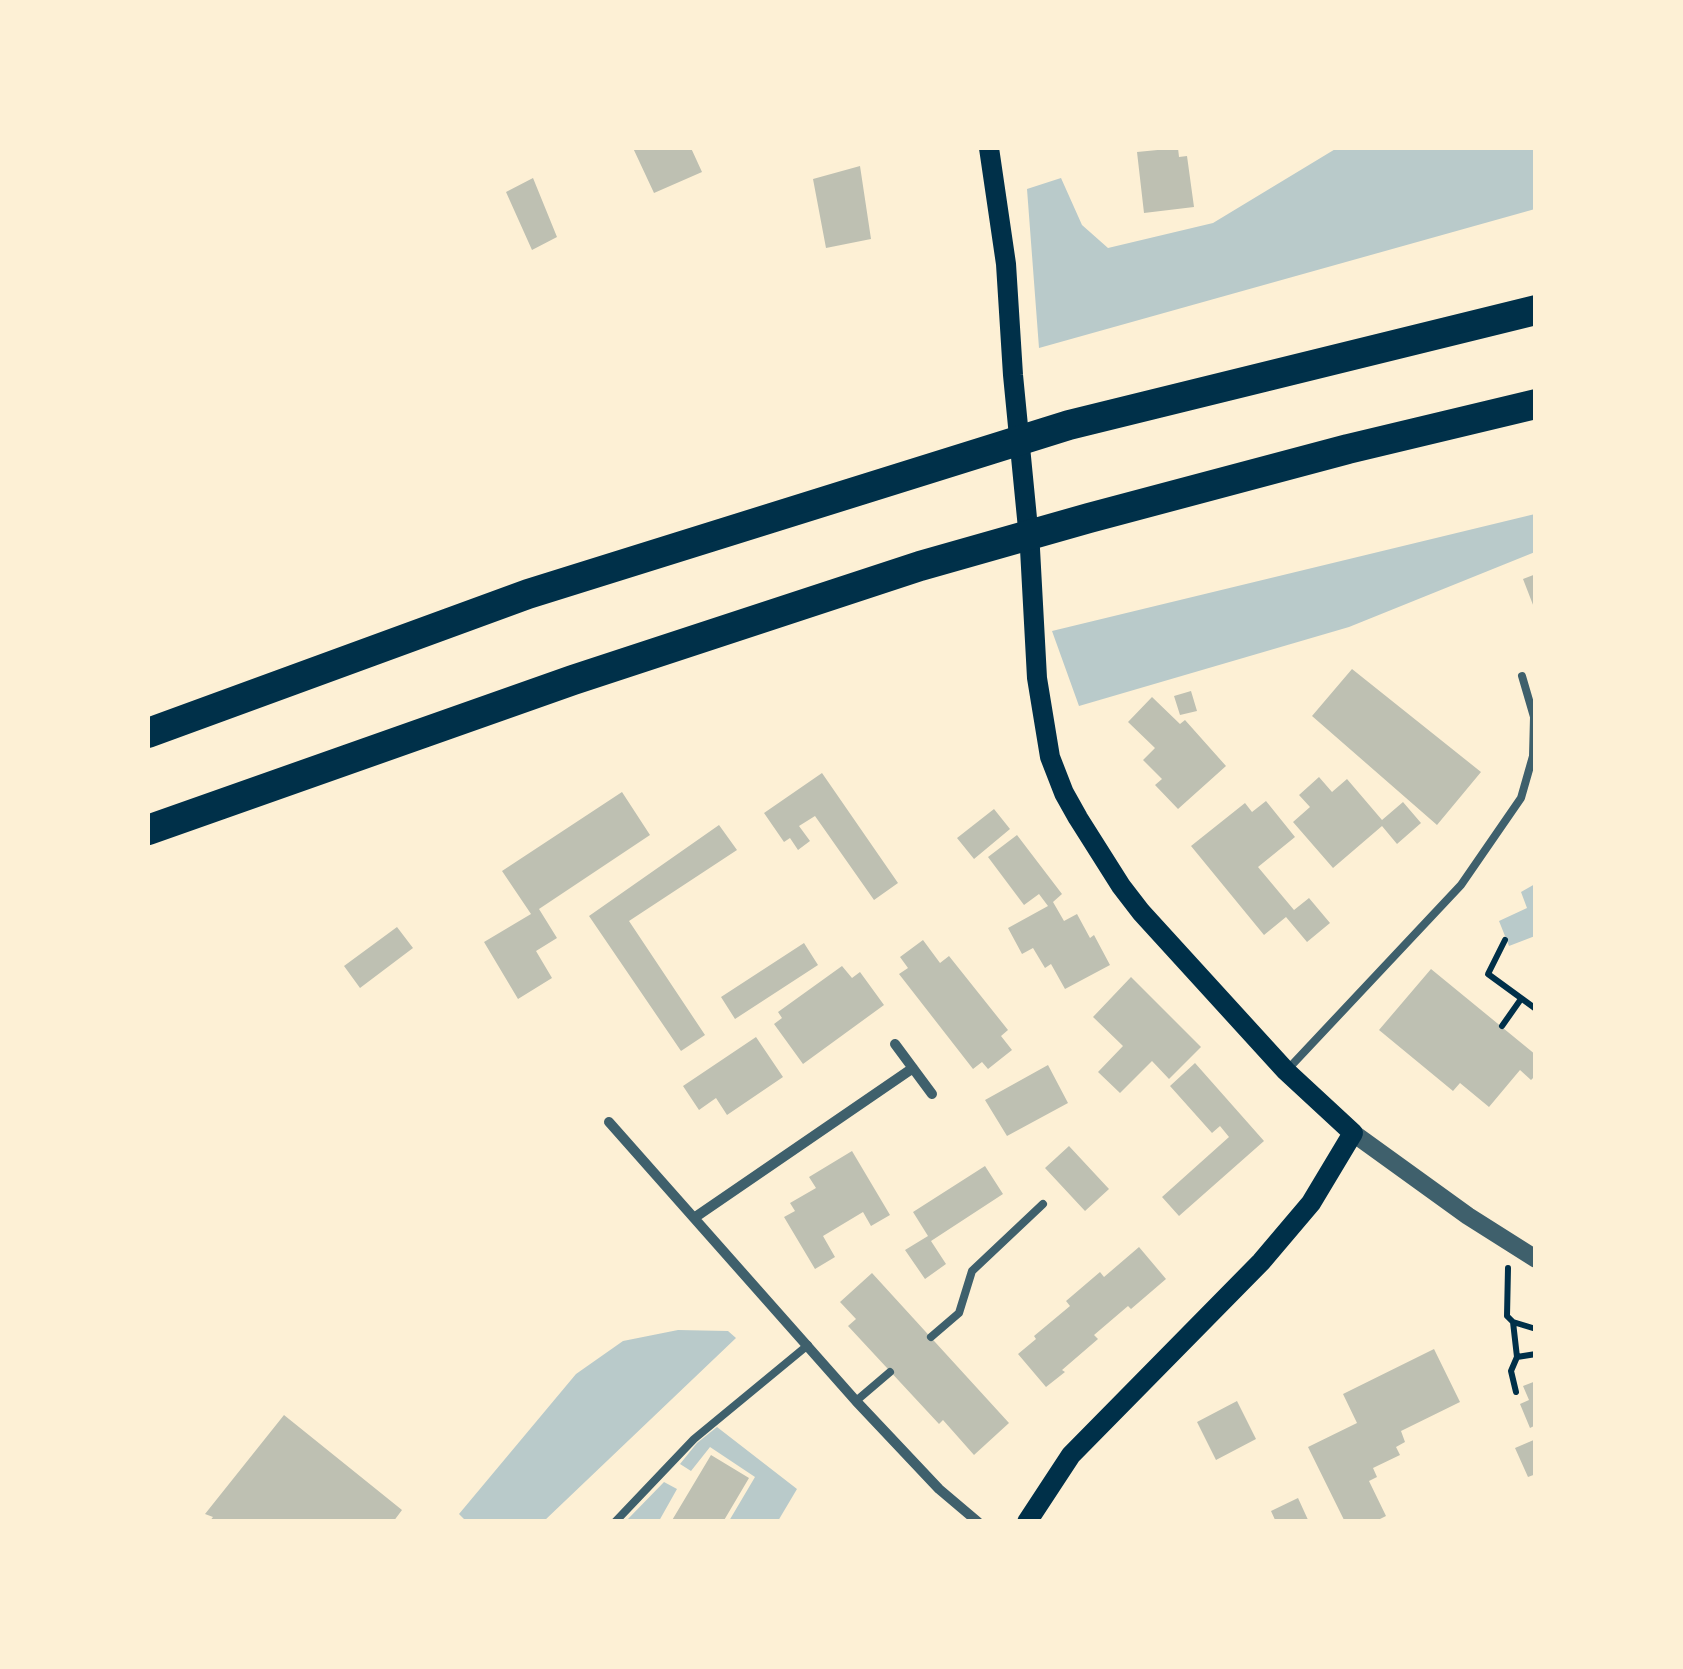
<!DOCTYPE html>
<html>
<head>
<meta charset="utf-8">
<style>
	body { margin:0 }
	#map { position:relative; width:1683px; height:1669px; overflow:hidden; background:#fdf0d5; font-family:Quicksand,sans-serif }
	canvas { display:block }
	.frame { position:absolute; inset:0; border:150px solid #fdf0d5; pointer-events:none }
</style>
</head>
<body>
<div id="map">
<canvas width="1683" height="1669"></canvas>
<div class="frame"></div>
</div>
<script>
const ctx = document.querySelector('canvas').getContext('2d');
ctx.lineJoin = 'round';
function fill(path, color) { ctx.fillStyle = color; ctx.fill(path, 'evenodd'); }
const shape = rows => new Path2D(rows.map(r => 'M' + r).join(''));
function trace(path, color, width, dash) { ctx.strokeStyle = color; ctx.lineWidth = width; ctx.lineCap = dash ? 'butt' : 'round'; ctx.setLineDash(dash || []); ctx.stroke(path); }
const green = shape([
	[1337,148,1535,148,1535,209,1039,348,1027,189,1061,178,1082,225,1108,248,1213,223],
	[1535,514,1535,552,1349,627,1079,706,1052,631],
	[1535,884,1535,936,1509,946,1499,921,1527,908,1521,892],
	[678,1330,728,1331,736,1338,544,1521,466,1521,459,1514,576,1374,623,1341],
	[717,1427,797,1489,778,1521,729,1521,755,1477,710,1447,691,1471,680,1464,697,1443],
	[664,1482,677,1489,659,1521,626,1521]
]);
const building = shape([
	[633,148,691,148,702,172,654,193],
	[1178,148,1179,157,1187,156,1194,207,1144,213,1137,152],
	[860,166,871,239,826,248,813,179],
	[533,178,557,237,532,250,506,192],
	[1536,574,1536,610,1535,610,1523,579],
	[1352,669,1481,772,1437,825,1312,716],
	[1191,691,1197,711,1180,715,1174,696],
	[1152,697,1180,724,1185,720,1226,766,1178,809,1155,785,1162,779,1143,760,1155,748,1128,722],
	[822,773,898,883,874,900,815,816,799,826,810,841,798,850,790,838,784,842,764,813],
	[1319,777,1332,792,1347,779,1382,820,1403,802,1421,823,1397,844,1382,826,1333,868,1293,822,1310,807,1299,795],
	[622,792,650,835,539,909,557,938,536,951,552,978,518,999,484,942,531,914,502,871],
	[1266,801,1295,837,1258,867,1294,910,1309,898,1330,923,1307,942,1286,917,1264,935,1191,846,1245,803,1252,812],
	[994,809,1010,829,974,859,957,838],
	[719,825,737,850,629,921,705,1035,681,1051,589,916],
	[1017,835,1062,894,1053,902,1064,921,1077,914,1090,938,1094,935,1110,965,1065,989,1051,964,1045,968,1033,948,1022,954,1008,928,1048,906,1039,894,1024,905,988,857],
	[397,927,413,948,360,988,344,966],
	[923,940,940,963,949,956,1008,1030,1001,1036,1012,1050,988,1069,982,1062,973,1069,899,974,908,968,900,957],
	[804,943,818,965,735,1019,721,997],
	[842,966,852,978,860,972,884,1005,803,1064,774,1024,782,1018,778,1012],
	[1431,969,1536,1055,1536,1075,1531,1080,1520,1070,1489,1107,1460,1083,1453,1091,1379,1030],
	[1131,977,1201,1047,1169,1079,1152,1061,1120,1093,1098,1072,1123,1046,1093,1017],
	[756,1037,783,1077,727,1115,716,1098,699,1110,683,1086],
	[1195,1063,1264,1141,1179,1216,1162,1197,1229,1137,1220,1126,1212,1133,1170,1086],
	[1048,1065,1068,1103,1007,1136,985,1100],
	[1069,1146,1109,1189,1085,1211,1045,1168],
	[852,1151,890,1215,871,1226,863,1212,823,1236,835,1257,815,1269,784,1217,795,1211,790,1203,816,1188,809,1177],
	[985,1166,1003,1194,931,1241,946,1264,925,1279,905,1250,928,1236,913,1212],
	[1139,1247,1166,1279,1131,1309,1128,1306,1094,1335,1098,1339,1062,1370,1065,1372,1046,1387,1018,1354,1036,1339,1034,1336,1070,1306,1066,1301,1100,1272,1104,1277],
	[872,1273,1009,1423,974,1455,943,1420,939,1424,848,1326,856,1319,840,1302],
	[1434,1349,1460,1402,1401,1431,1405,1442,1396,1447,1400,1455,1373,1468,1377,1477,1369,1481,1386,1516,1374,1522,1345,1522,1308,1447,1357,1423,1343,1394],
	[1536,1381,1536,1425,1530,1428,1520,1404,1529,1400,1523,1386],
	[1237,1401,1256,1439,1216,1460,1197,1422],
	[284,1415,402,1510,393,1522,209,1522,213,1517,205,1514],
	[1536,1439,1536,1474,1528,1477,1515,1448],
	[711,1455,749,1478,723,1522,671,1522],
	[1298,1498,1309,1522,1276,1522,1271,1511]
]);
const path = shape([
	[1505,940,1488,974,1536,1009],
	[1502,1026,1521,999],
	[1508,1268,1507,1316,1513,1322,1517,1357,1511,1371,1516,1392],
	[1513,1322,1536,1329],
	[1517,1357,1536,1354]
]);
const service = shape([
	[1289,1068,1461,885,1521,798,1533,756,1534,717,1522,676],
	[931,1337,959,1313,972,1271,1043,1204],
	[856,1401,890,1372],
	[615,1522,694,1439,808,1345]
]);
const minor = shape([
	[895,1044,932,1094],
	[609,1122,856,1401,939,1489,978,1522],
	[694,1218,913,1068]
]);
const tertiary = shape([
	[1353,1133,1468,1216,1536,1259]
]);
const secondary = shape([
	[989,148,1006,264,1013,375,1030,549,1037,678,1050,757,1064,793,1078,818,1121,886,1141,912,1286,1071,1353,1133,1311,1203,1261,1262,1071,1455,1027,1522]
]);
const motorway = shape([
	[148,733,528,594,1069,425,1536,310],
	[148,830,573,680,920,566,1089,518,1348,449,1536,404]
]);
fill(green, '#b9caca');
fill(building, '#bec0b2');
trace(path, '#003049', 6);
trace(service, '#3f606c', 8);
trace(minor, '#3f606c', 10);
trace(tertiary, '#3f606c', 18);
trace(secondary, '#003049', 20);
trace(motorway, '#003049', 30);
</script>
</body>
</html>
